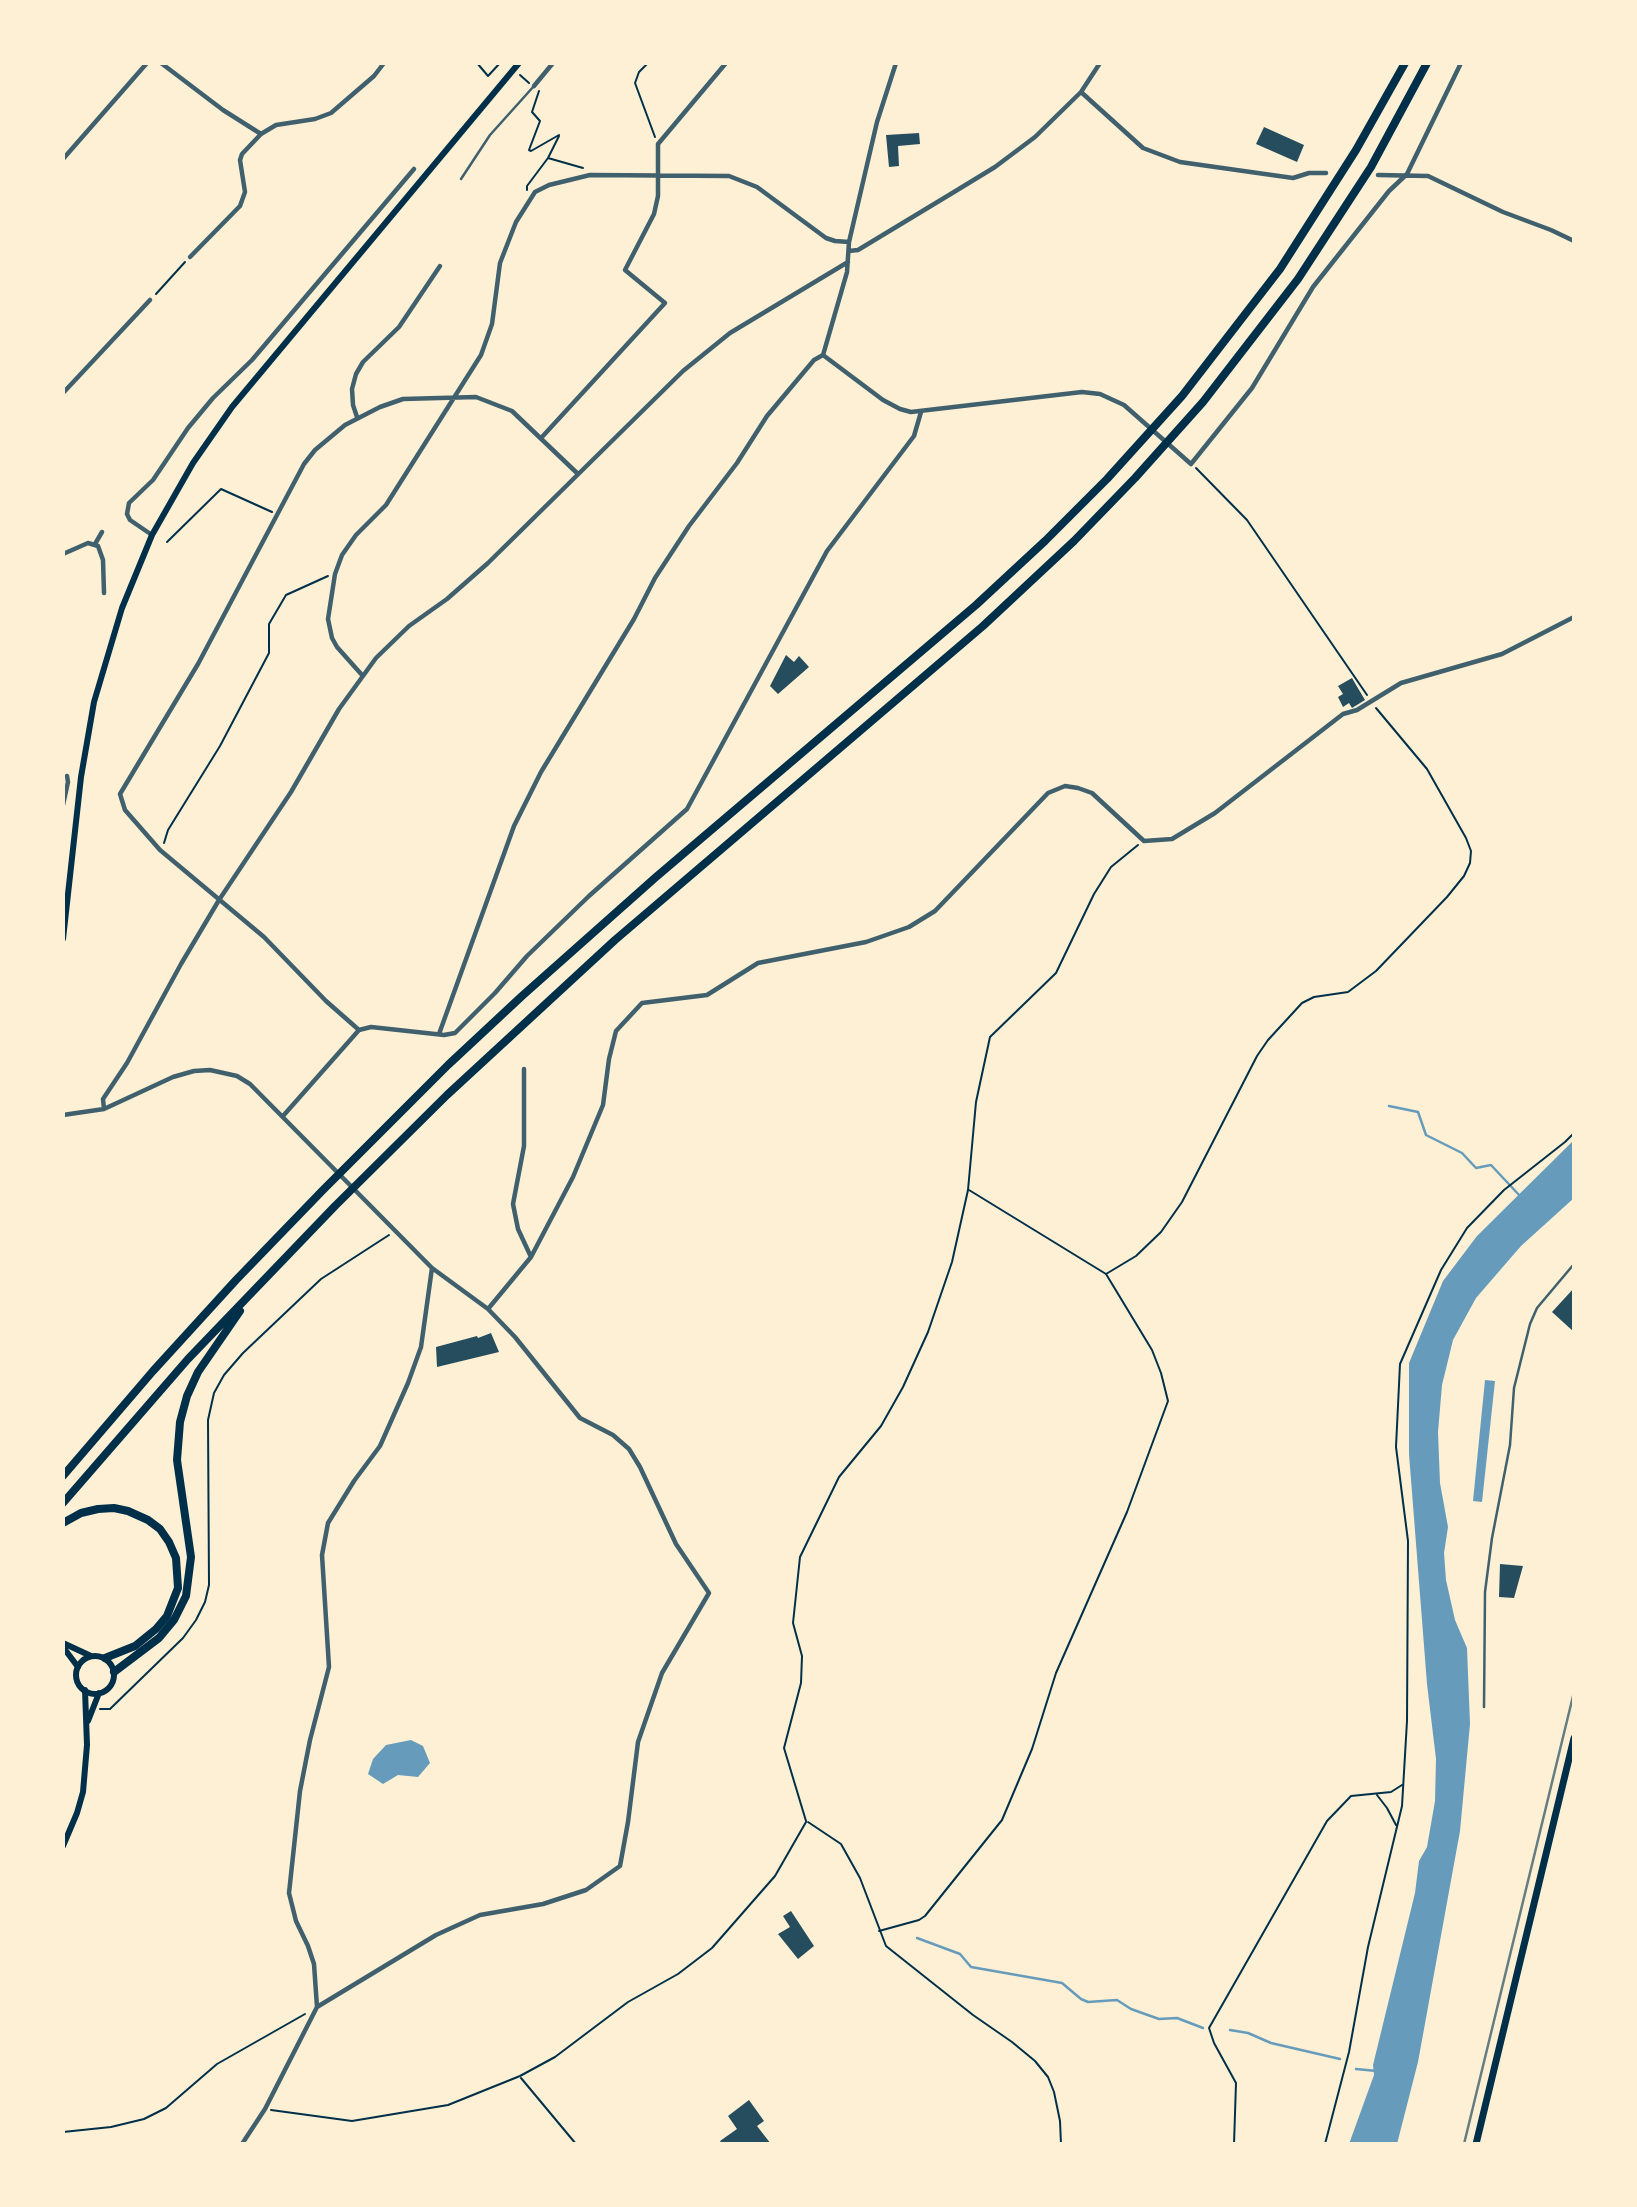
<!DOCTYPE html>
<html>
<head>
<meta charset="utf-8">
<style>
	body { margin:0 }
	#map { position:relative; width:1637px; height:2207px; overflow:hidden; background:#fdf0d5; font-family:"Noto Serif",serif }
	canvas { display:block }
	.frame { position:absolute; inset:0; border:65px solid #fdf0d5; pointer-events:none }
</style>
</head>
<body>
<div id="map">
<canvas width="1637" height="2207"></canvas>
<div class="frame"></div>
</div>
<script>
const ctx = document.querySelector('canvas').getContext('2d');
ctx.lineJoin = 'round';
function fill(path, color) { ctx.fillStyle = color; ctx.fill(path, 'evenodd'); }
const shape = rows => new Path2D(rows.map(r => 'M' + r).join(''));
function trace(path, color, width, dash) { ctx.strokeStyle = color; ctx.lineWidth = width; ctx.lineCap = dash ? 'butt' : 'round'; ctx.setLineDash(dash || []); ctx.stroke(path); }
const water = shape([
	[1574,1140,1574,1198,1521,1246,1476,1298,1453,1340,1442,1385,1438,1432,1440,1483,1448,1527,1444,1553,1446,1580,1455,1620,1467,1648,1470,1724,1460,1831,1418,2062,1397,2144,1349,2144,1374,2075,1373,2065,1415,1893,1419,1861,1427,1847,1435,1801,1436,1759,1427,1684,1409,1454,1409,1363,1443,1281,1477,1236],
	[1485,1380,1495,1381,1482,1502,1473,1501],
	[411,1740,423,1746,430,1763,418,1777,398,1775,383,1784,368,1774,373,1759,386,1745]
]);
const stream = shape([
	[1389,1106,1418,1112,1426,1135,1462,1153,1476,1168,1491,1165,1520,1196],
	[917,1938,960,1954,971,1967,1062,1983,1081,1999,1088,2002,1117,2000,1131,2009,1159,2019,1177,2018,1203,2028],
	[1230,2030,1248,2033,1271,2043,1340,2059],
	[1356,2069,1377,2071]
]);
const building = shape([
	[1264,127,1304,145,1297,162,1256,144],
	[919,133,920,144,898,146,899,166,889,167,886,135],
	[786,655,794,662,799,656,809,667,778,694,770,686],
	[1352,678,1365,700,1352,708,1349,703,1343,707,1338,697,1343,694,1338,686],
	[1574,1288,1574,1332,1552,1312],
	[491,1333,499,1352,437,1367,436,1347,477,1336,478,1338],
	[1500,1564,1523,1566,1514,1598,1499,1597],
	[791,1911,814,1946,798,1959,778,1934,790,1927,783,1916],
	[749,2100,764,2121,757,2126,771,2144,722,2144,720,2141,737,2129,728,2116]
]);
const path = shape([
	[477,63,488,76,500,63],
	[648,63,639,72,635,83,655,137],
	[520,75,529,83],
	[539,91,532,112,540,121,529,150,531,151,559,135],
	[548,158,583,168],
	[527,190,527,186,548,158,559,136],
	[156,294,185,262],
	[1196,468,1247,520,1367,695],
	[167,542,221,489,272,512],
	[164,843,168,830,220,746,269,653,269,624,286,595,328,576],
	[1106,1274,1136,1256,1161,1232,1182,1202,1257,1056,1268,1040,1302,1003,1314,997,1348,992,1376,971,1447,897,1464,876,1470,863,1471,851,1466,838,1427,769,1376,708],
	[100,1709,110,1709,183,1638,196,1620,205,1602,209,1585,208,1420,214,1393,224,1375,243,1353,321,1279,389,1235],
	[1377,1795,1387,1808,1396,1825],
	[806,1821,784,1748,801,1683,802,1656,793,1623,800,1557,839,1477,881,1426,903,1387,928,1332,952,1262,968,1190,976,1102,990,1037,1056,973,1094,894,1111,867,1138,845],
	[808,1822,841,1844,860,1878,886,1946,973,2015,1012,2042,1035,2061,1048,2077,1054,2092,1060,2121,1061,2144],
	[879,1931,919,1920,925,1916,1002,1820,1032,1749,1056,1673,1127,1512,1168,1401,1161,1373,1152,1350,1106,1274,969,1190],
	[521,2078,576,2144],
	[271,2110,352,2121,448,2105,520,2076,555,2057,628,2002,678,1974,712,1948,775,1876,806,1822],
	[63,2132,111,2127,144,2119,166,2108,217,2064,305,2014],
	[1234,2144,1236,2083,1214,2043,1209,2028,1327,1821,1351,1796,1391,1792,1402,1785],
	[1325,2144,1349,2052,1368,1947,1402,1806,1407,1721,1408,1541,1396,1447,1400,1364,1441,1270,1467,1228,1504,1190,1565,1142,1574,1133]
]);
const service = shape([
	[461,179,490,135,534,86],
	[1484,1707,1485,1592,1492,1538,1510,1445,1514,1388,1530,1324,1537,1308,1574,1264]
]);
const minor = shape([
	[161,63,223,110,261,134],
	[534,86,553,63],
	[1081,92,1143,148,1180,162,1293,178,1309,173,1326,173],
	[63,159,147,63],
	[1378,175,1428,176,1503,212,1551,230,1574,241],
	[849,251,858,250,954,192,995,167,1035,137,1081,92,1100,63],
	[190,257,240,206,245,192,240,160,242,154,261,134,276,125,315,119,331,113,374,76,384,63],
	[823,355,883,400,900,409,911,412,1082,392,1100,394,1124,405,1191,464,1252,388,1313,287,1389,191,1407,174,1461,63],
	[823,355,847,272,849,242,877,122,896,63],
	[63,393,150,300],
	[357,417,353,405,352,389,356,374,363,362,399,327,440,266],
	[542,437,665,303,625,270,654,214,658,196,658,144,726,63],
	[152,535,130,520,127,514,129,503,153,480,188,428,213,398,252,360,414,169],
	[95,544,102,532],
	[63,554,88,543,98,546,103,560,104,593],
	[362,675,337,647,332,638,328,619,335,574,342,555,356,535,386,505,481,355,492,324,500,263,516,222,535,192,549,185,590,175,729,176,757,187,826,238,835,241,849,242],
	[63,805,68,782,67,776],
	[359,1030,326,1001,264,937,160,850,125,810,120,794,198,664,304,464,315,450,345,425,380,407,403,399,476,397,512,411,578,474],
	[439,1034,514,826,541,772,634,619,655,578,689,526,737,463,767,416,814,360,823,355],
	[524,1069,524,1146,513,1204,518,1229,531,1257],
	[104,1109,103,1099,127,1063,181,964,219,900,291,792,339,709,376,658,409,626,447,599,488,563,683,371,730,333,848,262],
	[63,1115,104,1109,173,1077,194,1071,210,1070,237,1076,250,1084,432,1268,488,1309,515,1337,580,1418,613,1435,629,1449,640,1467,676,1544,709,1593,662,1673,638,1742,628,1822,620,1866,586,1890,543,1904,480,1915,436,1935,317,2007],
	[283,1116,359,1030,371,1027,444,1035,455,1033,495,993,527,956,589,896,687,809,827,551,914,436,921,412],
	[488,1309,531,1257,573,1177,603,1105,609,1059,616,1031,642,1003,707,995,758,963,866,942,909,927,935,911,1048,793,1065,786,1078,788,1092,793,1144,841,1172,839,1215,813,1343,714,1357,710,1401,683,1502,654,1574,617],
	[317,2007,314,1964,308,1946,296,1921,289,1893,300,1791,310,1740,329,1667,322,1555,328,1523,354,1481,380,1446,408,1383,421,1347,432,1268],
	[242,2144,265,2109,317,2007]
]);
const secondary = shape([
	[63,939,81,777,94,702,122,608,152,535,193,463,232,407,519,63],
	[63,1643,91,1656],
	[63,1647,78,1667],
	'76 1675a19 19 0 1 1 38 0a19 19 0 1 1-38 0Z',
	[88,1721,99,1693],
	[63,1846,77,1813,83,1792,87,1745,85,1690]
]);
const primary = shape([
	[1476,2144,1574,1738]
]);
const motorway = shape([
	[63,1476,153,1371,236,1280,323,1190,448,1065,522,996,656,877,976,605,1045,541,1107,479,1182,396,1280,269,1356,150,1405,63],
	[63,1503,188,1359,335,1206,447,1095,615,940,983,626,1074,541,1135,478,1203,402,1298,279,1371,167,1427,63],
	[63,1523,81,1513,98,1509,114,1508,128,1511,148,1520,160,1529,169,1542,176,1558,178,1588,167,1616,156,1629,135,1646,105,1658],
	[114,1672,159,1638,174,1620,186,1596,191,1557,177,1460,180,1422,187,1396,198,1372,240,1311]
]);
const rail = shape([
	[1464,2144,1574,1692]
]);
fill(water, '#669bbc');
trace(stream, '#669bbc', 2.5);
fill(building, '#264d5e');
trace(path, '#003049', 2);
trace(service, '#3f606c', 2.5);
trace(minor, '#3f606c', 4.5);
trace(secondary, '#003049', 6);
trace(primary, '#003049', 7);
trace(motorway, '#003049', 8);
trace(rail, '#657d81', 2.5);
</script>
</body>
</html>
